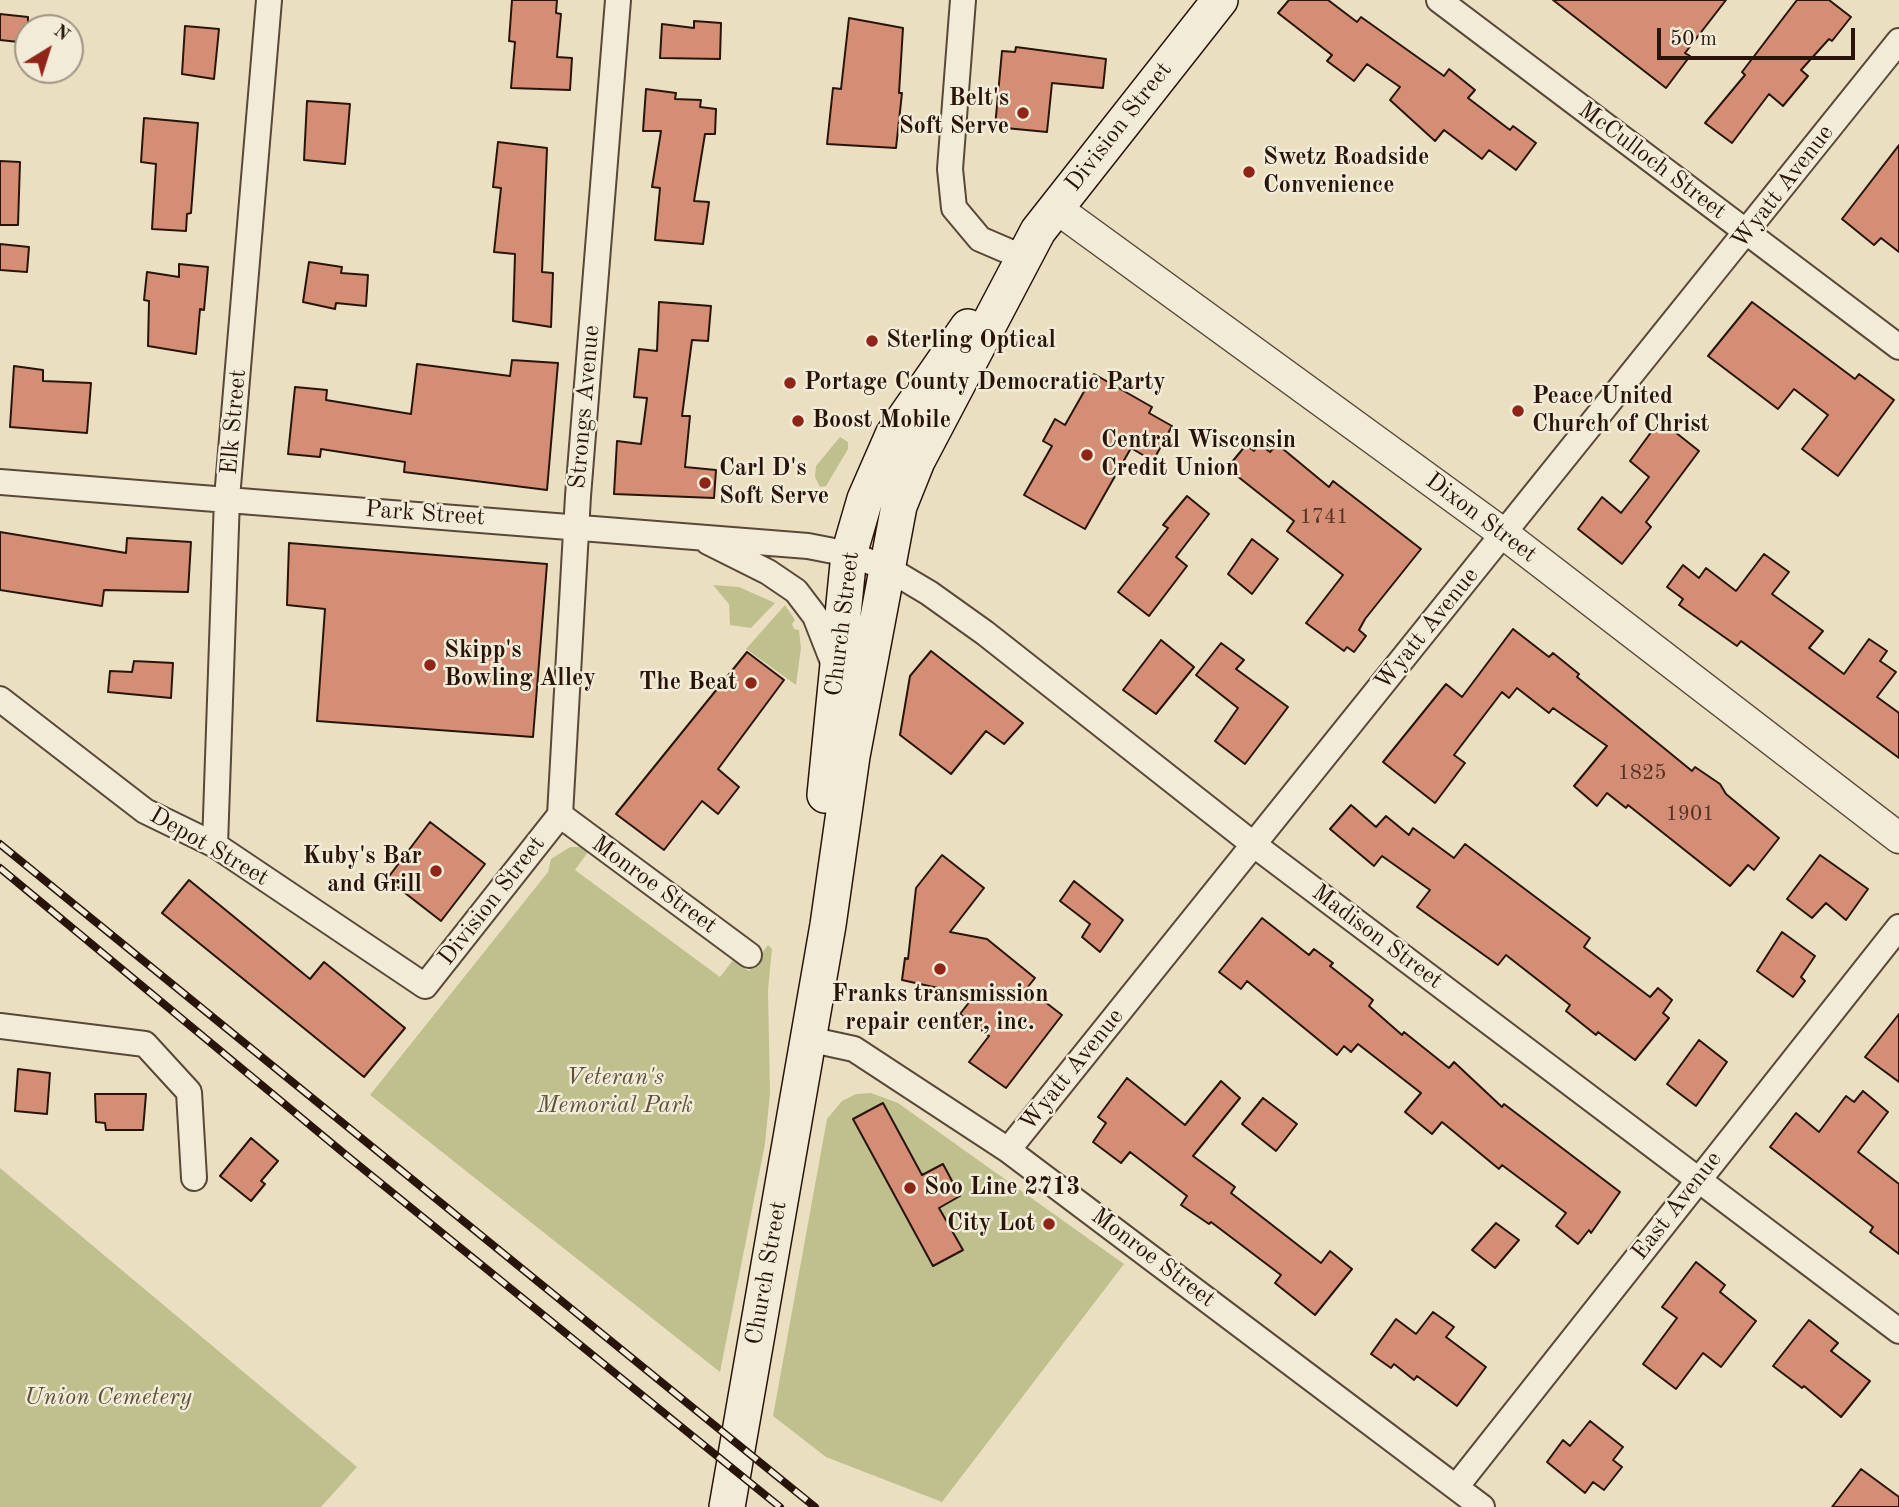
<!DOCTYPE html>
<html>
<head>
<meta charset="utf-8">
<style>
	body { margin:0 }
	#map { position:relative; width:1899px; height:1507px; overflow:hidden; background:#eae0c1; font-family:"Old Standard TT",serif }
	canvas { display:block }
	.north { position:absolute; left:14px; top:14px; width:70px; height:70px; box-sizing:border-box; background:#f1ebd7; border:2px solid #a19585; border-radius:50%; rotate:38deg; font-size:19px; font-weight:700; line-height:28px; text-align:center; color:#29140a }
	.north::after { content:''; display:block; margin:auto; width:24px; height:32px; background:#8f2418; clip-path:polygon(50% 0,100% 100%,50% 72%,0 100%) }
	.scale { position:absolute; left:1657px; top:28px; width:198px; height:32px; box-sizing:border-box; border:4px solid #29140a; border-top:0; padding-left:9px; font-size:21px; line-height:24px; white-space:nowrap; color:#29140a; -webkit-text-stroke:5px #f1ebd7; paint-order:stroke }
</style>
</head>
<body>
<div id="map">
<canvas width="1899" height="1507"></canvas>
<div class="north">N</div>
<div class="scale">50 m</div>
</div>
<script>
const ctx = document.querySelector('canvas').getContext('2d');
ctx.lineJoin = 'round';
function fill(path, color) { ctx.fillStyle = color; ctx.fill(path, 'evenodd'); }
const shape = rows => new Path2D(rows.map(r => 'M' + r).join(''));
function trace(path, color, width, dash) { ctx.strokeStyle = color; ctx.lineWidth = width; ctx.lineCap = dash ? 'butt' : 'round'; ctx.setLineDash(dash || []); ctx.stroke(path); }
function write(font, color, halo, rows, align = 'center') {
  ctx.font = font + ' "Old Standard TT",serif'; ctx.lineWidth = 5; ctx.setLineDash([]); ctx.textBaseline = 'middle'; ctx.strokeStyle = halo; ctx.fillStyle = color; for (const [text, x, y, turn = 0] of rows) {
    ctx.save(); ctx.translate(x, y); ctx.rotate((+turn || 0) * Math.PI / 180); ctx.textAlign = isNaN(turn) ? turn : align; if (halo) ctx.strokeText(text, 0, 0); ctx.fillText(text, 0, 0); ctx.restore();
  }
}
const green = shape([
	[840,437,848,442,848,449,826,486,820,487,815,477,816,466],
	[713,585,739,587,775,603,751,628,730,625,729,604],
	[785,605,795,620,792,624,794,629,799,630,801,648,796,685,746,649],
	[570,847,580,847,588,852,575,870,720,977,733,960,749,971,768,945,772,949,768,990,770,1093,765,1144,720,1372,370,1095,548,872,551,859],
	[871,1093,898,1103,1124,1264,942,1502,826,1457,773,1416,827,1119,842,1101,856,1094],
	[0,1168,357,1467,321,1507,0,1507]
]);
const building = shape([
	[512,0,557,0,556,13,561,14,557,57,572,58,570,90,511,88,515,42,509,41,512,0],
	[1289,0,1328,0,1357,22,1361,17,1444,76,1449,69,1475,90,1468,98,1510,130,1513,126,1536,143,1516,170,1489,150,1482,159,1444,130,1435,141,1390,100,1400,87,1367,64,1354,81,1327,61,1332,55,1278,13,1289,0],
	[1553,0,1726,0,1685,53,1690,56,1666,88,1553,0],
	[1797,0,1829,0,1851,17,1832,41,1829,39,1801,70,1808,76,1783,106,1769,94,1732,143,1705,123,1745,75,1742,72,1797,0],
	[0,14,28,17,28,43,0,40,0,14],
	[849,18,903,28,899,93,902,93,896,148,827,144,833,88,841,89,849,18],
	[694,21,721,23,720,59,660,58,662,24,694,28,694,21],
	[185,26,219,29,214,79,182,74,185,26],
	[1016,47,1106,59,1103,88,1052,83,1047,132,995,127,1002,51,1015,52,1016,47],
	[646,89,676,93,675,99,701,100,700,107,716,109,715,134,705,134,694,201,709,202,703,244,655,240,660,188,652,187,661,131,643,131,646,89],
	[307,101,350,104,345,164,304,160,307,101],
	[144,118,198,123,191,213,187,214,186,231,152,229,156,164,141,162,144,118],
	[498,142,547,148,542,272,553,273,551,327,513,321,515,254,494,252,501,188,493,187,498,142],
	[1899,145,1899,252,1881,238,1874,245,1842,219,1899,145],
	[0,161,20,162,18,225,0,225,0,161],
	[0,244,29,247,27,272,0,270,0,244],
	[309,262,342,267,341,273,368,275,366,306,336,303,335,309,303,302,309,262],
	[179,264,208,267,204,310,200,309,196,354,148,346,149,301,144,300,147,272,179,277,179,264],
	[659,302,711,306,708,341,692,340,682,416,690,416,685,467,716,470,714,498,614,494,617,441,641,444,647,398,634,397,639,349,657,351,659,302],
	[1752,302,1855,379,1859,374,1894,400,1838,476,1802,449,1828,415,1794,389,1778,409,1708,356,1752,302],
	[512,360,558,363,547,490,404,472,405,462,321,449,320,457,288,454,295,387,327,390,326,400,411,414,417,364,510,376,512,360],
	[14,366,43,370,43,381,91,383,87,433,10,427,14,366],
	[1094,374,1152,407,1149,413,1172,426,1153,461,1131,448,1085,529,1024,495,1052,446,1043,441,1055,419,1065,425,1094,374],
	[1660,420,1699,451,1646,522,1651,527,1622,564,1578,529,1602,497,1621,513,1649,477,1630,461,1660,420],
	[1259,444,1270,452,1277,444,1329,487,1333,481,1421,549,1365,619,1359,630,1366,636,1354,652,1347,647,1344,651,1306,623,1343,575,1287,531,1294,521,1227,468,1246,445,1254,451,1259,444],
	[1187,496,1209,514,1176,557,1187,566,1149,616,1118,592,1168,528,1163,525,1187,496],
	[0,532,126,553,127,538,191,542,188,592,104,590,102,606,0,590,0,532],
	[1252,539,1278,559,1252,594,1228,574,1252,539],
	[289,543,547,564,533,737,317,721,325,609,287,605,289,543],
	[1764,554,1789,572,1772,594,1823,631,1809,648,1844,674,1869,639,1887,651,1880,661,1896,672,1877,697,1899,713,1899,758,1741,641,1737,646,1679,605,1683,599,1667,587,1683,565,1699,578,1706,568,1736,591,1764,554],
	[1513,629,1549,657,1553,653,1579,674,1577,677,1692,771,1695,767,1720,784,1726,794,1779,838,1754,870,1748,865,1730,886,1628,805,1626,808,1607,793,1597,806,1574,786,1607,746,1553,708,1549,713,1517,688,1509,698,1502,692,1454,755,1465,763,1435,803,1383,762,1446,684,1462,697,1513,629],
	[1161,640,1194,667,1156,714,1123,690,1161,640],
	[1221,643,1244,660,1236,669,1288,707,1245,764,1215,741,1238,708,1196,675,1221,643],
	[931,651,1023,723,1004,744,986,731,951,774,900,735,910,676,931,651],
	[747,652,784,680,718,769,739,787,718,814,702,801,664,850,616,814,747,652],
	[134,661,173,663,171,698,108,692,110,671,132,672,134,661],
	[1351,805,1376,827,1386,816,1409,835,1413,828,1454,858,1465,844,1590,938,1584,947,1650,997,1658,988,1672,1000,1663,1013,1669,1018,1635,1060,1598,1032,1596,1035,1566,1011,1570,1005,1506,955,1498,965,1417,907,1430,890,1382,856,1374,866,1330,829,1351,805],
	[430,822,485,864,441,921,387,879,430,822],
	[942,855,984,888,950,932,987,939,1035,978,1027,988,1062,1015,1006,1088,969,1062,989,1036,960,1014,974,996,902,980,905,958,908,959,916,888,942,855],
	[1820,855,1868,889,1846,920,1826,903,1812,918,1787,899,1820,855],
	[189,880,310,979,324,962,405,1028,364,1077,162,913,189,880],
	[1074,881,1123,920,1100,952,1082,937,1090,924,1060,901,1074,881],
	[1262,918,1309,955,1314,949,1333,963,1330,966,1373,1000,1369,1006,1402,1035,1404,1032,1449,1068,1454,1062,1502,1107,1504,1104,1620,1192,1591,1233,1589,1230,1578,1244,1556,1226,1566,1213,1502,1165,1499,1169,1442,1122,1432,1134,1405,1112,1421,1093,1358,1044,1351,1052,1344,1046,1337,1055,1247,981,1241,989,1219,972,1262,918],
	[1782,932,1815,956,1801,977,1805,981,1793,997,1757,971,1782,932],
	[1899,1014,1899,1082,1865,1057,1899,1014],
	[1699,1040,1727,1062,1696,1106,1667,1084,1699,1040],
	[18,1069,50,1073,47,1114,15,1111,18,1069],
	[1127,1078,1185,1125,1221,1081,1240,1098,1193,1156,1235,1187,1231,1193,1321,1263,1330,1251,1352,1269,1315,1315,1275,1283,1281,1275,1211,1222,1209,1224,1181,1205,1187,1196,1130,1152,1121,1163,1093,1142,1106,1123,1098,1117,1127,1078],
	[1863,1091,1888,1112,1858,1152,1899,1184,1899,1254,1870,1232,1873,1227,1770,1147,1796,1113,1819,1132,1846,1096,1854,1102,1863,1091],
	[95,1094,146,1094,143,1130,106,1130,105,1123,96,1122,95,1094],
	[1263,1098,1297,1124,1276,1151,1242,1124,1263,1098],
	[883,1103,922,1175,943,1164,960,1196,939,1208,963,1250,933,1266,853,1119,883,1103],
	[251,1138,278,1161,261,1181,265,1184,251,1201,220,1176,251,1138],
	[1496,1223,1519,1240,1495,1268,1472,1250,1496,1223],
	[1696,1262,1725,1285,1720,1292,1756,1321,1721,1367,1703,1353,1676,1389,1643,1364,1677,1318,1662,1307,1696,1262],
	[1433,1312,1454,1327,1446,1337,1486,1367,1457,1406,1417,1376,1414,1380,1394,1364,1391,1368,1371,1354,1396,1319,1416,1334,1433,1312],
	[1809,1320,1838,1343,1831,1351,1870,1381,1841,1417,1804,1386,1802,1388,1773,1366,1809,1320],
	[1590,1421,1623,1447,1613,1460,1622,1467,1604,1490,1593,1482,1585,1493,1547,1462,1563,1440,1570,1446,1590,1421],
	[1861,1469,1899,1497,1899,1507,1832,1507,1861,1469]
]);
const minor = shape([
	[963,0,950,169,954,208,980,239,1022,257],
	[1439,0,1899,347],
	[0,482,808,546,849,554,887,568,929,593,985,633,1253,844,1899,1331],
	[708,542,768,572,796,591,815,616,835,667],
	[0,699,145,811,215,845,425,986,560,815],
	[560,815,578,496,618,0],
	[560,815,749,955],
	[215,845,227,498,269,0],
	[0,1026,145,1044,189,1092,194,1178],
	[808,1039,854,1049,1008,1150,1482,1507],
	[1008,1150,1899,41],
	[1456,1487,1899,927]
]);
const tertiary = shape([
	[1056,208,1504,534,1899,838]
]);
const secondary = shape([
	[825,795,849,554,865,499,893,435,968,327],
	[727,1507,828,925,852,756,899,506,917,461,1038,231,1220,0]
]);
const rail = shape([
	[0,844,815,1507],
	[0,868,346,1155,780,1507]
]);
const markers = [
	[1023,113,7,"#8f2418"],
	[1249,172,7,"#8f2418"],
	[872,341,7,"#8f2418"],
	[790,383,7,"#8f2418"],
	[1518,411,7,"#8f2418"],
	[798,421,7,"#8f2418"],
	[1087,455,7,"#8f2418"],
	[705,483,7,"#8f2418"],
	[430,665,7,"#8f2418"],
	[751,683,7,"#8f2418"],
	[436,871,7,"#8f2418"],
	[940,969,7,"#8f2418"],
	[910,1188,7,"#8f2418"],
	[1049,1224,7,"#8f2418"]
];
const numberNames = [
	["1741",1324,517],
	["1825",1642,773],
	["1901",1690,814]
];
const poiNames = [
	["Belt's",1009,99,"right"],
	["Soft Serve",1009,127,"right"],
	["Swetz Roadside",1263,158],
	["Convenience",1263,186],
	["Sterling Optical",886,341],
	["Portage County Democratic Party",804,383],
	["Peace United",1532,397],
	["Church of Christ",1532,425],
	["Boost Mobile",812,421],
	["Central Wisconsin",1101,441],
	["Credit Union",1101,469],
	["Carl D's",719,469],
	["Soft Serve",719,497],
	["Skipp's",444,651],
	["Bowling Alley",444,679],
	["The Beat",737,683,"right"],
	["Kuby's Bar",422,857,"right"],
	["and Grill",422,885,"right"],
	["Franks transmission",940,995,"center"],
	["repair center, inc.",940,1023,"center"],
	["Soo Line 2713",924,1188],
	["City Lot",1035,1224,"right"]
];
const streetNames = [
	["Division Street",1119,127,-52],
	["McCulloch Street",1652,161,37],
	["Wyatt Avenue",1783,187,-52],
	["Strongs Avenue",585,407,-85],
	["Elk Street",234,422,-85],
	["Park Street",425,514,4],
	["Dixon Street",1481,518,37],
	["Church Street",843,624,-83],
	["Wyatt Avenue",1427,629,-51],
	["Depot Street",209,847,30],
	["Monroe Street",654,885,36],
	["Division Street",492,901,-52],
	["Madison Street",1377,937,37],
	["Wyatt Avenue",1072,1070,-51],
	["East Avenue",1677,1206,-52],
	["Monroe Street",1153,1258,37],
	["Church Street",767,1273,-80]
];
const parkNames = [
	["Veteran's",615,1078],
	["Memorial Park",615,1106],
	["Union Cemetery",108,1398]
];
fill(green, '#bfc08e');
fill(building, '#d48e76');
trace(building, '#29140a', 2);
trace(minor, '#594738', 28);
trace(tertiary, '#594738', 33);
trace(secondary, '#29140a', 38);
trace(minor, '#f1ebd7', 24);
trace(tertiary, '#f1ebd7', 30);
trace(secondary, '#f1ebd7', 35);
trace(rail, '#29140a', 8);
trace(rail, '#f1ebd7', 5, [16]);
for (const [x, y, r, color] of markers) { const dot = new Path2D(); dot.arc(x, y, r, 0, 2 * Math.PI); ctx.fillStyle = color; ctx.fill(dot); trace(dot, '#f1ebd7', 2.5); }
write('21px', '#543225', null, numberNames);
write('bold 24px', '#29140a', '#f1ebd7', poiNames, 'left');
write('24px', '#29140a', '#f1ebd7', streetNames);
write('italic 24px', '#5e5038', '#f1ebd7', parkNames);
</script>
</body>
</html>
